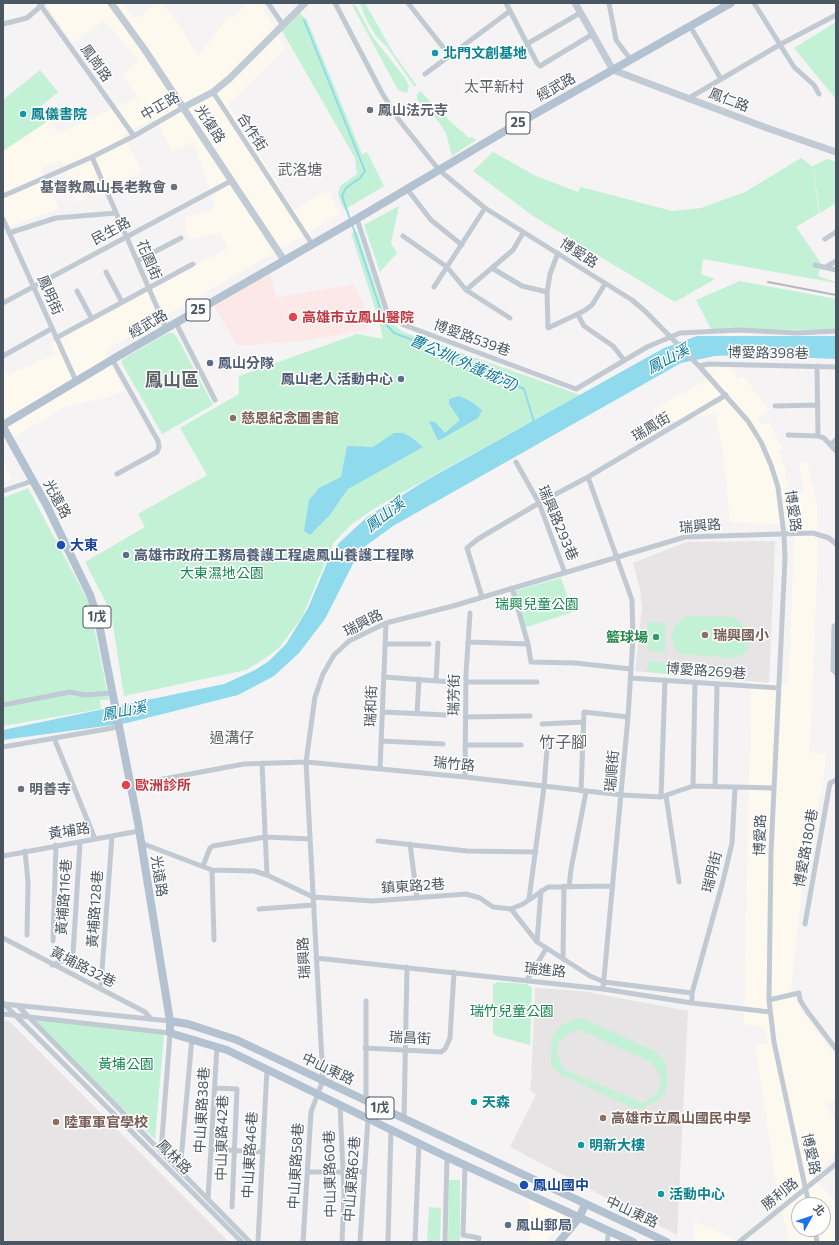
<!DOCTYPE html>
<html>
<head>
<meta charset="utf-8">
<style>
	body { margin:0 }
	#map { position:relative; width:839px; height:1245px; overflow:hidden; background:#f5f3f3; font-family:Commissioner,"Noto Sans TC",sans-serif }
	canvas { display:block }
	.frame { position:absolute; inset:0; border:4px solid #4a5661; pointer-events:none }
	.north { position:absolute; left:791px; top:1197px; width:40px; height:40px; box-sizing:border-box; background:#fff; border:1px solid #b7bbc0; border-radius:50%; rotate:50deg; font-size:11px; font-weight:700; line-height:16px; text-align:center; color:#4a5661 }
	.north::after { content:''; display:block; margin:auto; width:14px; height:18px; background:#1a73e8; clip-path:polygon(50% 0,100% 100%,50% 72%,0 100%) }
</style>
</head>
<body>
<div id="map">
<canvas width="839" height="1245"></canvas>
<div class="frame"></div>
<div class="north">北</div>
</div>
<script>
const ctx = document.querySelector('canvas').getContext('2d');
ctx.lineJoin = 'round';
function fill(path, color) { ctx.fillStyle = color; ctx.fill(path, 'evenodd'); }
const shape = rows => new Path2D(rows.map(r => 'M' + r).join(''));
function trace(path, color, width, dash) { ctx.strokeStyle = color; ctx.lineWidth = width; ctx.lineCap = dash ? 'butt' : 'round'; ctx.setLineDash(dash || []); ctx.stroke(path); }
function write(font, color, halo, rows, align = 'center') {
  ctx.font = font + ' Commissioner,"Noto Sans TC",sans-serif'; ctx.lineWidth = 3; ctx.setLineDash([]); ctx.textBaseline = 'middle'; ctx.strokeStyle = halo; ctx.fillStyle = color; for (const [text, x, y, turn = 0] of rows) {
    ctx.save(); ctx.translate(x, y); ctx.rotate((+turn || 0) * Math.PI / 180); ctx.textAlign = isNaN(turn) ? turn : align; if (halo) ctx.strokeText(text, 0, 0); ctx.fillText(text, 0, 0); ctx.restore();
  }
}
const commercial = shape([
	[49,3,122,3,136,19,156,3,160,3,176,20,198,56,228,17,233,17,245,7,241,3,261,3,285,48,229,105,294,210,328,190,340,214,105,351,124,391,109,397,65,407,3,443,3,367,8,375,55,354,51,343,228,248,220,233,189,240,184,217,215,210,209,185,203,171,194,142,172,151,155,118,122,135,142,171,125,181,77,202,61,160,41,168,59,209,3,229,3,151,48,121,58,134,138,97,121,74,139,61,104,20,73,43,46,5],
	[715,364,728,364,738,379,743,376,769,410,757,418,763,425,769,422,783,449,777,451,785,467,789,496,804,493,799,463,807,461,817,505,818,551,810,752,826,754,824,777,803,883,791,988,800,1009,836,1056,836,1100,825,1105,836,1121,836,1152,813,1177,836,1203,836,1242,790,1242,778,1198,757,1058,756,1044,768,1044,765,1028,744,1024,751,681,788,684,795,522,777,525,730,522,723,455,716,414,660,423,652,410,715,375,707,367],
	[799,1205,823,1205,823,1229,799,1229],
	[3,458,12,479,3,482],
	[529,1199,564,1215,546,1242,529,1242],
	[694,1221,740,1242,698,1242,693,1240]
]);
const education = shape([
	[775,541,769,683,635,671,642,608,640,589,633,563,686,542],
	[535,988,582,991,688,1011,677,1235,510,1147,536,1095,530,1090,531,1085],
	[3,1020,9,1021,229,1242,3,1242]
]);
const medical = shape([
	[270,273,276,298,353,284,364,304,367,329,311,340,238,346,214,306]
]);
const green = shape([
	[351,3,356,6,372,36,405,78,409,86,407,93,398,90],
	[360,3,365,3,394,54,417,86,414,86,387,47,376,36,366,19],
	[298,11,307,20,362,154,367,152,384,186,344,210,338,195,340,186,357,174,355,158,281,29],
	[836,22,836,99,794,48],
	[40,70,58,92,40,107,48,121,3,151,3,100],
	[420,91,451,122,469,138,472,137,476,140,452,156,446,133,435,117,417,100,417,94],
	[493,152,536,176,578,192,581,187,672,211,701,208,745,192,801,158,813,167,819,213,796,227,821,263,818,276,836,282,836,283,703,259,701,274,715,279,675,302,533,216,473,171],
	[827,159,836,162,836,203,820,213,813,166],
	[399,206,391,243,397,253,380,272,364,225],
	[357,231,386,319,403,332,580,395,378,506,352,524,334,542,302,617,279,648,261,661,246,670,124,696,111,612,85,562,145,527,138,514,207,475,180,428,239,394,239,376,357,334,383,339,379,321,351,233],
	[740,281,836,299,836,330,711,329,696,300],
	[168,333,173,333,177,337,213,405,162,434,121,362,123,359],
	[28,488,89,603,109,700,100,700,101,709,3,726,3,498],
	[561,578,573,612,524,628,514,591],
	[686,616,734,617,749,630,751,638,746,652,735,658,681,654,675,649,671,637,675,626],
	[648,622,666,623,665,652,647,651],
	[649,661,675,664,675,675,648,672],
	[684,665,711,666,710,678,684,675],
	[716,665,734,667,734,680,715,678],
	[497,982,527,984,532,988,530,1045,496,1036,493,1033,493,985],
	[28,1016,164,1034,155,1139,39,1030],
	[582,1018,656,1052,663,1059,667,1069,667,1079,666,1091,660,1099,642,1109,633,1108,559,1074,551,1065,552,1038,558,1028,569,1021],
	[580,1030,651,1062,660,1075,661,1084,658,1092,647,1101,642,1103,563,1069,557,1054,558,1044,569,1033],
	[449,1180,460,1180,460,1242,448,1242],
	[429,1207,441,1208,440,1242,427,1242]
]);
const water = shape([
	[697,336,836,336,836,359,742,355,715,356,681,363,393,526,360,550,325,619,299,653,274,676,238,695,127,723,3,740,3,730,224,684,255,670,269,661,286,644,308,608,327,563,339,543,367,517,425,481,664,348],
	[459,396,470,401,482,410,478,418,438,441,429,421,435,422,445,433,460,420,449,404,449,399],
	[394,433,403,433,411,437,423,447,348,489,329,516,310,535,304,531,309,500,319,488,341,477,347,446,373,447]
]);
const stream = shape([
	[304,20,365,171,360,178,346,188,342,196,350,219],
	[352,224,385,323,394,333,445,352,524,389,534,422]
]);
const street = shape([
	[39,3,134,136],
	[268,3,283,25],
	[335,3,382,93,399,120,439,170,485,208,632,300,646,312,699,366,748,421,761,442,771,465,778,487,784,535,785,558,771,852,769,1000,774,1042,809,1205],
	[408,3,450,56],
	[506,3,537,63,540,66,593,34],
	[609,3,616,40,631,60],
	[754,3,794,67,814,85,819,94],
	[3,24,27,18,42,5],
	[690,26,721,79],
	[527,44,580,13],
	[425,74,510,11],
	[213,92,312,244],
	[689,98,781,44,836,15],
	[92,157,166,328],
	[407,189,431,220,462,245],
	[3,196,92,157,134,136,184,107],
	[3,219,76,381],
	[357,219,387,312,404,325,576,389,647,347,680,333,739,330,797,333,836,331],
	[9,233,56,218,116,213],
	[403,236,447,267,466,290,510,318],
	[825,239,836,232],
	[558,253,550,274,547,292,548,328,584,311,592,305,605,284],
	[137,261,181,238],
	[815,265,836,270],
	[826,267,836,261],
	[492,268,522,286,547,292],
	[106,272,122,302],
	[434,287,485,208],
	[466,290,513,250,523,233],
	[77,291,92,319],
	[3,303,231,181],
	[578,315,584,326,613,346,624,360],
	[176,323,215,400],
	[56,338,193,264],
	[3,356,51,329],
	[112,359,158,441,159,447,157,452,117,474],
	[699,366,708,364,836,367],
	[817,366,818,436],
	[775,406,818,405],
	[788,435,818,436,824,438,836,451],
	[831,444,836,440],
	[516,462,539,503,565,573],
	[3,491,32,481],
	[512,588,528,644,531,662,575,663,631,669],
	[482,597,467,548,478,539,539,503,588,477],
	[836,626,834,626,833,670,836,673],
	[468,642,528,644],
	[385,644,429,644],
	[384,677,451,682],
	[630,678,779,688],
	[436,681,438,643],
	[466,682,537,682],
	[3,705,70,692,84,695,111,693],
	[383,712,446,715],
	[417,714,419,679],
	[465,717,530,716],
	[542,724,584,722],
	[54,738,95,839],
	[382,741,443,744],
	[465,745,521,745],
	[3,747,118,727],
	[262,763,267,875],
	[380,769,386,623],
	[465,777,466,674,470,613],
	[131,785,244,764,306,762,465,777,622,795,661,797,693,786,774,788],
	[693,786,695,682],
	[715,786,717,684],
	[581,791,584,712,628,717],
	[666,796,679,882],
	[661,797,665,680],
	[378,841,467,851,536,852],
	[141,843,212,870,254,871,267,875,313,897,373,901,466,894,480,898,493,907,511,909,523,904,548,887,613,886],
	[410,844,417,898],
	[25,851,28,882,27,935],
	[3,856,139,831],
	[203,866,210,848,213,846,265,837,310,839],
	[212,870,214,940],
	[569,887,571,869,586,792],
	[529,899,544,787,548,736],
	[259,909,314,905],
	[511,909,537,942,590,976,604,982,692,993],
	[805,924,830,783,836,780],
	[3,938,145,1012,151,1019],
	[53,941,56,845],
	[537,942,541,891],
	[316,958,603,989,692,1003,770,1012],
	[563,959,564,886],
	[52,965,69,958,73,954,80,842],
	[527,980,546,949],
	[101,984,112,836],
	[603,989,628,717,633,638,632,600,588,477,726,395],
	[769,1000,799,993,800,1000,807,1011,836,1049],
	[3,1003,242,1242],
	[692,1003,692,993,723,881,732,843,735,788],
	[4,1004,170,1021],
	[18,1006,250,1242],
	[3,1014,170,1033,161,1152],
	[365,1048,441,1052,445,1049,450,1038,454,972],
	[215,1088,237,1089,232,1207],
	[366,1101,366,1001],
	[340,1105,344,1194,342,1242],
	[404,1119,407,967],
	[211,1149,262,1152],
	[465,1165,463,1235,479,1238,478,1242],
	[180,1171,192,1038],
	[308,1172,364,1172],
	[208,1199,217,1046],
	[815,1229,817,1242],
	[258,1242,267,1069],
	[303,1242,311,1112,323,1080,306,762,315,697,323,674,334,655,349,641,386,623,453,606,685,537,813,533,829,538,836,544],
	[360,1242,368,1118],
	[388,1242,391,1130],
	[415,1242,419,1143],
	[445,1242,447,1157],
	[607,1242,609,1231],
	[739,1242,836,1164]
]);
const secondary = shape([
	[111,3,145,50,284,260],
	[575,3,613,70,767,128,836,152],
	[184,107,213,92,229,79,305,3]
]);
const primary = shape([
	[3,425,120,355,353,221,510,128,731,3],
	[3,427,47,506,90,595,98,619,138,823,170,1021,170,1033,227,1050,447,1157,633,1242],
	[170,1021,188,1024,237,1040,667,1242],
	[559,1242,579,1218,585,1205]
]);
const rail = shape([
	[768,282,836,295]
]);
const markers = [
	[435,53,4,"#0f9aa8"],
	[370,110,4,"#6b7280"],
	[23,114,4,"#0f9aa8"],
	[174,187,4,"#6b7280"],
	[293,317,5,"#e0444e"],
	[210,363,4,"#5c6f8a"],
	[401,379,4,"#5c6f8a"],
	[233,418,4,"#8d6e63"],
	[61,545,5,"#1a4fb4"],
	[126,555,4,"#5c6f8a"],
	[705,635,4,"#8d6e63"],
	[656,637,4,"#2e9e5b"],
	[126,785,5,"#e0444e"],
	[21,789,4,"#6b7280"],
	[474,1102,4,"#0f9aa8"],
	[603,1118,4,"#8d6e63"],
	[56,1122,4,"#8d6e63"],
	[581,1145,4,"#0f9aa8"],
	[524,1185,5,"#1a4fb4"],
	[661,1194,4,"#0f9aa8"],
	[508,1225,4,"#5c6f8a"]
];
const shields = [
	[518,123,24],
	[198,310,24],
	[97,617,28],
	[380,1108,28]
];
const shieldNames = [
	["25",518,123],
	["25",198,310],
	["1戊",97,617],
	["1戊",380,1108]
];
const cultureNames = [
	["北門文創基地",443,53],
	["鳳儀書院",31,114],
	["天森",482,1102],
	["明新大樓",589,1145],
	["活動中心",669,1194]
];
const streetNames = [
	["鳳崗路",96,63,54],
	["經武路",556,87,-29],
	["鳳仁路",729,100,21],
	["中正路",160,106,-30],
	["光復路",210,124,57],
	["合作街",252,132,57],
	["民生路",111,231,-28],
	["博愛路",579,253,33],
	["花園街",149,260,67],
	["鳳明街",50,295,66],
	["經武路",148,324,-30],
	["博愛路539巷",472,338,20],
	["博愛路398巷",768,353,1],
	["瑞鳳街",651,427,-31],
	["光遠路",57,499,62],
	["博愛路",793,511,82],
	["瑞興路293巷",558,523,67],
	["瑞興路",700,526,-5],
	["瑞興路",363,623,-27],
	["博愛路269巷",706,671,4],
	["瑞芳街",454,695,-89],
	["瑞和街",371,706,-88],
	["瑞竹路",454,764,6],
	["瑞順街",612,771,-85],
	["黃埔路",69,831,-9],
	["博愛路",760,835,-88],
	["博愛路180巷",806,848,-80],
	["瑞明街",712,872,-76],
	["光遠路",159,876,81],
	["鎮東路2巷",413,886,-4],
	["黃埔路116巷",64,897,-86],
	["黃埔路128巷",95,909,-86],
	["瑞興路",304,958,-93],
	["黃埔路32巷",83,967,27],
	["瑞進路",545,970,6],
	["瑞昌街",410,1038,3],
	["中山東路",328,1069,25],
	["中山東路38巷",202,1110,-87],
	["中山東路42巷",222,1138,-89],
	["博愛路",811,1154,78],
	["中山東路46巷",250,1155,-87],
	["鳳林路",174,1157,45],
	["中山東路58巷",296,1166,-87],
	["中山東路60巷",330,1174,-91],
	["中山東路62巷",352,1179,-86],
	["勝利路",780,1194,-39],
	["中山東路",632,1212,25]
];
const worshipNames = [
	["鳳山法元寺",378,110],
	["基督教鳳山長老教會",166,187,"right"],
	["明善寺",29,789]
];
const healthNames = [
	["高雄市立鳳山醫院",302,317],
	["歐洲診所",135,785]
];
const serviceNames = [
	["鳳山分隊",218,363],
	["鳳山老人活動中心",393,379,"right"],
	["高雄市政府工務局養護工程處鳳山養護工程隊",134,555],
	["鳳山郵局",516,1225]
];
const educationNames = [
	["慈恩紀念圖書館",241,418],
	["瑞興國小",713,635],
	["高雄市立鳳山國民中學",611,1118],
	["陸軍軍官學校",64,1122]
];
const transitNames = [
	["大東",70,545],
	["鳳山國中",533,1185]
];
const parkNames = [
	["大東濕地公園",222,573],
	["瑞興兒童公園",537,604],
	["瑞竹兒童公園",512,1011],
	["黃埔公園",126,1064]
];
const leisureNames = [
	["籃球場",648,637]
];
const neighbourhoodNames = [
	["太平新村",494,87],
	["武洛塘",300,170],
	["過溝仔",232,738]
];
const waterNames = [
	["鳳山溪",668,359,-28],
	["曹公圳(外護城河)",464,363,24],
	["鳳山溪",385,515,-38],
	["鳳山溪",124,711,-11]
];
const quarterNames = [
	["竹子腳",563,743]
];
const districtNames = [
	["鳳山區",172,380]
];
fill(commercial, '#fdf9ef');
fill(education, '#e6e4e5');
fill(medical, '#fce8e6');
fill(green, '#c3f1d5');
fill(water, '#90daee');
trace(stream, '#90daee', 2);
trace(street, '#c1cad2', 5);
trace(secondary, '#c1cbd6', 7);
trace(primary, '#b3c2d1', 8);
trace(rail, '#b5b8bd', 2);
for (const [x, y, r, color] of markers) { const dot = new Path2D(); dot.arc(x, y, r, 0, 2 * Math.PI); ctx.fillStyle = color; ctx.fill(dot); trace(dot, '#fff', 1.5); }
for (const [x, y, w] of shields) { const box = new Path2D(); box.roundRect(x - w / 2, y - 11, w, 22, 3); ctx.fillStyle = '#fff'; ctx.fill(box); trace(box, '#4a5661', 1); }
write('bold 13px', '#4a5661', null, shieldNames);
write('bold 14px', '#0d838f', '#fff', cultureNames, 'left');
write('14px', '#4a5661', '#fff', streetNames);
write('bold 14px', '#5b616d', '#fff', worshipNames, 'left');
write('bold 14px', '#be3a42', '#fff', healthNames, 'left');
write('bold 14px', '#4e5e75', '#fff', serviceNames, 'left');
write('bold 14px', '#785e54', '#fff', educationNames, 'left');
write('bold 14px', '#164399', '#fff', transitNames, 'left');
write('14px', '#17864f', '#fff', parkNames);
write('bold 14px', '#27864d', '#fff', leisureNames, 'right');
write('15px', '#5f6368', '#fff', neighbourhoodNames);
write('italic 15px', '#0c7c9b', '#fff', waterNames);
write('16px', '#5f6368', '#fff', quarterNames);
write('bold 18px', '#5f6368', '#fff', districtNames);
</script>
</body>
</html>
